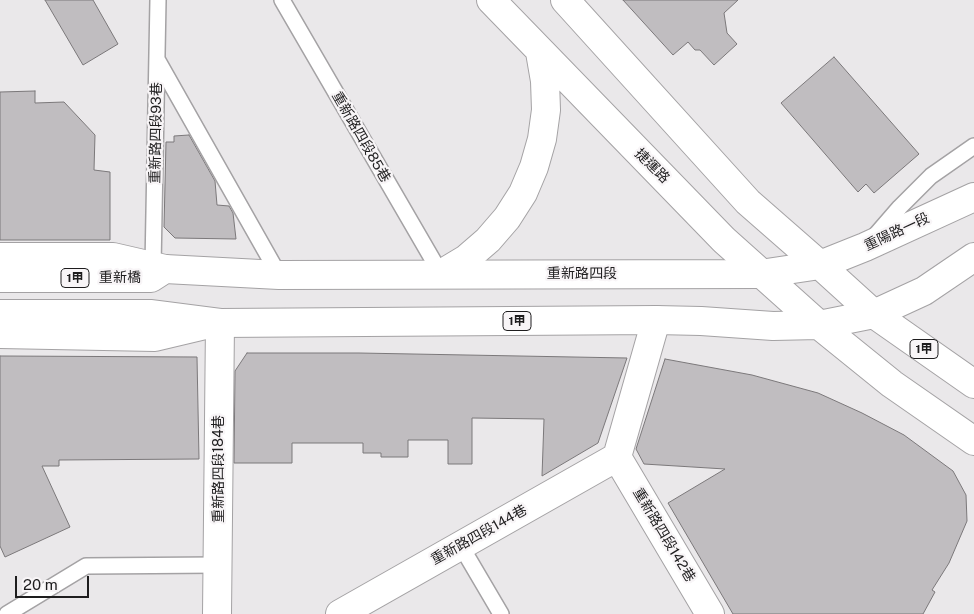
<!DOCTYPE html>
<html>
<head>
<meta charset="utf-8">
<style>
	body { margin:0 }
	#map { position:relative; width:974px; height:614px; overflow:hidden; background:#eae8ea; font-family:"Public Sans",sans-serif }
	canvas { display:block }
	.scale { position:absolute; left:15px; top:576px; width:74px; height:22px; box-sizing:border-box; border:2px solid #1e1d1e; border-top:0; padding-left:6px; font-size:15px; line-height:18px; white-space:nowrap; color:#1e1d1e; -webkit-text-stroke:4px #f8f5f7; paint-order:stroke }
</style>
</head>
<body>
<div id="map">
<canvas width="974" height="614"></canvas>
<div class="scale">20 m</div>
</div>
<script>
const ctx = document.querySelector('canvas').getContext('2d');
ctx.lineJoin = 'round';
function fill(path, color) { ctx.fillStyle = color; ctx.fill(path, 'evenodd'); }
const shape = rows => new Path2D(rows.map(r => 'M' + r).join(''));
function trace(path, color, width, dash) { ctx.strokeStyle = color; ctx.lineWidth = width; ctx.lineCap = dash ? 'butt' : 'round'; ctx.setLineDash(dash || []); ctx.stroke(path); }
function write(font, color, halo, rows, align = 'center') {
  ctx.font = font + ' "Public Sans","Noto Sans TC",sans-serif'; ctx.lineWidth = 4.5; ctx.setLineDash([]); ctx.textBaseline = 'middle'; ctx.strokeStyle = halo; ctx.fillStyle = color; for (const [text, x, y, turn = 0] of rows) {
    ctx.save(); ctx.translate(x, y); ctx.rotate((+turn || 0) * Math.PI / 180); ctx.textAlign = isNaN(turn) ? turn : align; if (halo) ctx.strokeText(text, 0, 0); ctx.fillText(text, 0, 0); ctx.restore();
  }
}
const building = shape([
	[45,0,93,0,118,44,83,65,45,0],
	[623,0,738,0,724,13,727,33,737,44,714,65,700,50,695,50,688,42,673,55,623,0],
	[834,57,919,154,874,193,866,184,858,192,781,103,834,57],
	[35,91,35,103,64,102,95,135,94,170,110,172,110,240,0,240,0,92,35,91],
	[189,135,215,181,217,205,229,206,233,213,236,239,175,238,164,227,166,142,174,142,174,136,189,135],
	[247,353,359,353,627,358,598,443,542,476,544,419,472,418,472,464,448,464,448,440,408,440,408,457,381,457,381,453,363,453,363,443,292,443,292,463,234,463,235,371,247,353],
	[0,356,197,357,199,459,59,460,59,466,42,466,70,527,5,557,0,546,0,356],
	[665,359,752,375,818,393,862,413,904,435,953,471,966,495,967,521,949,563,932,590,935,592,923,614,733,614,668,503,725,469,644,464,636,449,665,359]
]);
const lane = shape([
	[282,0,441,274],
	[158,61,279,275],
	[874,237,900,207,931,176,974,146],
	[153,266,158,0],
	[461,546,501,614],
	[7,614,86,566,218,565]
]);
const street = shape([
	[617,457,710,614],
	[617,457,656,320],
	[217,614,220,323],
	[340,614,617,457]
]);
const secondary = shape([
	[491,0,724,240,819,325,874,314,924,291,974,257],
	[565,0,748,202,820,265,865,247,974,197],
	[0,257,113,257,165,269],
	[441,274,466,259,488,240,507,218,523,193,534,167,542,139,546,110,545,81,540,52],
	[0,334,155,337,214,323]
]);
const primary = shape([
	[0,278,151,278,165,269,279,275,760,274,820,265,874,314,974,384],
	[0,314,150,314,220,323,656,320,701,321,773,326,819,325,892,384,974,441]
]);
const shields = [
	[75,278,28],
	[517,321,28],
	[924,349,28]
];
const shieldNames = [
	["1甲",75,278],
	["1甲",517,321],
	["1甲",924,349]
];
const streetNames = [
	["重新路四段93巷",156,133,-89],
	["重新路四段85巷",361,137,60],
	["捷運路",652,166,45],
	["重陽路一段",897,232,-25],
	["重新路四段",582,274],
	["重新橋",120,278],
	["重新路四段184巷",219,469,-90],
	["重新路四段144巷",479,535,-29],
	["重新路四段142巷",664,535,59]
];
fill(building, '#c0bdc0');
trace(building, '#7b787a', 1);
trace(lane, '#a4a2a4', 18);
trace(street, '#a4a2a4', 30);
trace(secondary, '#a4a2a4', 30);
trace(primary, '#a4a2a4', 30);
trace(lane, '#fff', 15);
trace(street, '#fff', 28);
trace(secondary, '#fff', 28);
trace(primary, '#fff', 28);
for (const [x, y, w] of shields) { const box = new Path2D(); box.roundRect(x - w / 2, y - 9.5, w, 19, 4); ctx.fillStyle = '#f8f5f7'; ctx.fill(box); trace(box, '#1e1d1e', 1); }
write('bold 12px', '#1e1d1e', null, shieldNames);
write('14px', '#1e1d1e', '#f8f5f7', streetNames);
</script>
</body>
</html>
